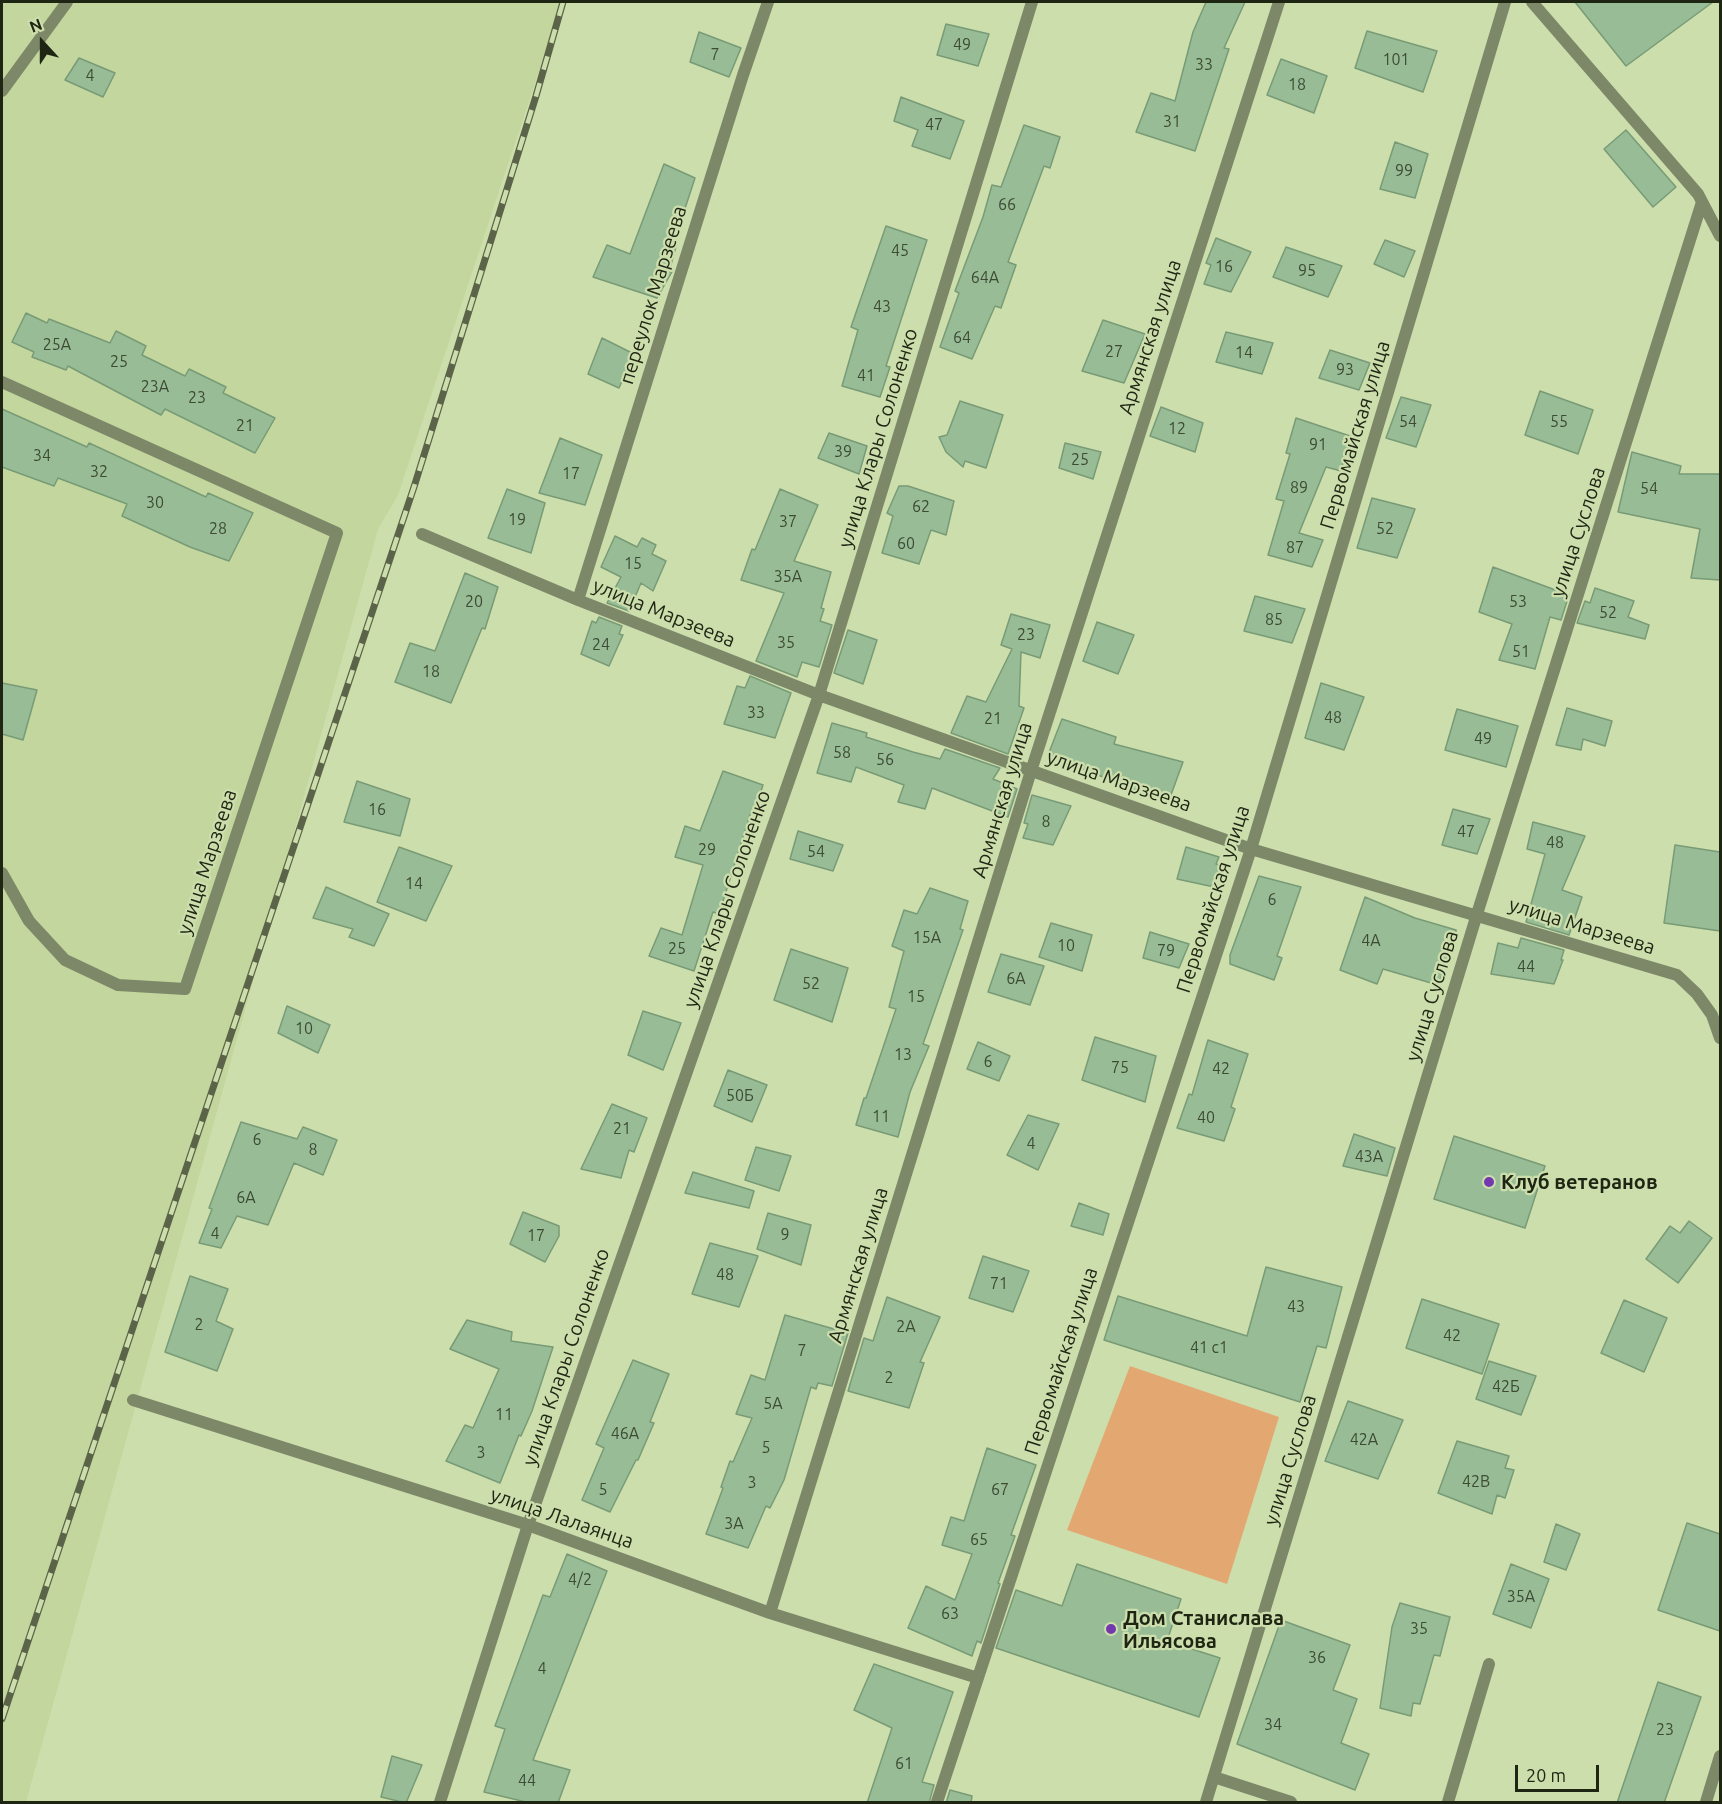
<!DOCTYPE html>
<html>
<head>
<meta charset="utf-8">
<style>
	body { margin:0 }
	#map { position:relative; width:1722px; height:1804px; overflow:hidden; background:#cddead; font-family:Ubuntu,sans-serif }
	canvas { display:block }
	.frame { position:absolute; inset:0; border:3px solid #1f2513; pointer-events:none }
	.north { position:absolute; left:12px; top:12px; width:60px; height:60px; -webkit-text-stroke:4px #cddead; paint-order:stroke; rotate:339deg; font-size:16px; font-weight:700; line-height:24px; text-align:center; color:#1f2513 }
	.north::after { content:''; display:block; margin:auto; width:21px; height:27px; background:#1f2513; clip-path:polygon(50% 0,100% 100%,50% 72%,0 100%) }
	.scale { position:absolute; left:1515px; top:1765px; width:84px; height:27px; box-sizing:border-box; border:3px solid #1f2513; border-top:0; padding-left:8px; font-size:18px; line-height:21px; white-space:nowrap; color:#1f2513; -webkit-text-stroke:4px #cddead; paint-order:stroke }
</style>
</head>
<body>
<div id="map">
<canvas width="1722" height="1804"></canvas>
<div class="frame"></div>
<div class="north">N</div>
<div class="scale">20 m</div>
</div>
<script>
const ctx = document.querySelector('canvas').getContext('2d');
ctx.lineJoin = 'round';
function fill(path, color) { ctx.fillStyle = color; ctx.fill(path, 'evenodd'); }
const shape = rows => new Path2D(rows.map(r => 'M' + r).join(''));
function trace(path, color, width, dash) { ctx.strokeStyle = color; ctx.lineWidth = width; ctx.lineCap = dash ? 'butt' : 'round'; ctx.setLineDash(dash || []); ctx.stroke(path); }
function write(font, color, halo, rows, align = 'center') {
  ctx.font = font + ' Ubuntu,sans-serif'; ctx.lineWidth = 4.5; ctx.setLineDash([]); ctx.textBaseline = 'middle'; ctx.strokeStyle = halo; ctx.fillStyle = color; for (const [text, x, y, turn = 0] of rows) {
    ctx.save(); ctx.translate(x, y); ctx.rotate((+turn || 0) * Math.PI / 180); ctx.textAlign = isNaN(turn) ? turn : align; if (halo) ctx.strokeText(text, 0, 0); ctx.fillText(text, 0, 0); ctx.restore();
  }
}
const built = shape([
	[2,2,562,2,398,495,378,529,26,1802,2,1802]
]);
const green = shape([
	[1130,1366,1279,1417,1227,1584,1067,1530]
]);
const building = shape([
	[1206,2,1245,2,1224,48,1229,49,1195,151,1136,132,1151,93,1175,101,1193,32,1206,2],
	[1575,2,1713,2,1626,66,1575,2],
	[946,24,989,34,978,66,937,55,946,24],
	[1367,31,1437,51,1423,92,1355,68,1367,31],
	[699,32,741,48,729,77,690,62,699,32],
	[79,58,115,73,103,97,65,80,79,58],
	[1281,59,1327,76,1314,113,1267,95,1281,59],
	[901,97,964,121,950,159,912,146,918,130,894,121,901,97],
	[1024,125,1060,137,1050,168,1044,166,1008,262,1016,265,1001,308,995,306,972,359,940,347,959,293,955,291,983,217,992,185,1001,187,1024,125],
	[1626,130,1676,187,1653,207,1604,149,1626,130],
	[1395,142,1428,154,1415,198,1380,189,1395,142],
	[664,164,695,178,674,242,677,243,670,268,673,270,657,298,593,277,607,245,630,254,664,164],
	[886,226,927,240,886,366,890,367,880,397,842,386,858,330,851,327,886,226],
	[1216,238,1251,252,1231,292,1204,284,1211,265,1206,263,1216,238],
	[1385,240,1415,251,1404,277,1374,264,1385,240],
	[1286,247,1342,266,1328,297,1273,277,1286,247],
	[26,313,47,323,49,319,110,343,116,331,146,346,142,355,185,376,189,369,226,387,223,393,275,418,255,453,165,409,161,415,68,366,66,370,32,357,34,352,12,342,26,313],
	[1103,320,1145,334,1124,383,1082,371,1103,320],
	[1226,332,1273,343,1262,374,1216,362,1226,332],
	[602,338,634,354,619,388,588,374,602,338],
	[1330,350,1370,363,1359,390,1319,378,1330,350],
	[1540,391,1593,410,1578,454,1525,435,1540,391],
	[1401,397,1431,405,1416,447,1386,438,1401,397],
	[960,401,1003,415,986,468,965,461,963,467,946,452,939,437,947,435,960,401],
	[1161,407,1203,423,1195,452,1150,436,1161,407],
	[2,409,87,447,89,443,206,497,208,493,253,513,229,561,190,547,122,516,127,504,58,478,54,486,2,467,2,409],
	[1296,418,1350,436,1341,471,1326,467,1299,533,1323,540,1312,567,1268,555,1284,501,1276,499,1290,454,1286,453,1296,418],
	[829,433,867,446,859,474,818,458,829,433],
	[560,438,602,455,585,505,539,493,560,438],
	[1065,443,1101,452,1093,479,1059,468,1065,443],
	[1632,452,1681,466,1679,474,1720,474,1720,580,1691,578,1700,529,1618,512,1632,452],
	[899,486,908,486,954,501,946,535,931,530,919,564,882,553,893,516,887,513,899,486],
	[507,489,545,503,531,553,488,538,507,489],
	[780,489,818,505,794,561,831,572,821,608,824,609,820,621,832,625,819,667,802,662,797,677,756,661,784,593,741,580,752,549,755,550,780,489],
	[1372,498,1415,509,1397,558,1357,548,1372,498],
	[615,536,637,547,642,538,656,545,652,554,666,561,653,591,641,583,629,611,607,603,621,577,601,567,615,536],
	[1493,567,1569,595,1561,620,1550,617,1535,669,1499,660,1512,624,1479,612,1493,567],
	[465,573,498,587,485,629,482,628,451,703,395,682,410,643,435,651,465,573],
	[1595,588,1634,601,1628,617,1649,625,1645,639,1577,623,1585,601,1590,603,1595,588],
	[1255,596,1305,609,1292,643,1244,631,1255,596],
	[1011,614,1050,625,1040,658,1021,652,1019,706,1024,708,1008,754,951,733,967,696,986,702,1012,649,1001,645,1011,614],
	[599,617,622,626,619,634,623,635,609,666,581,654,592,621,596,623,599,617],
	[1097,622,1134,635,1118,674,1083,661,1097,622],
	[848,630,877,640,863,684,834,673,848,630],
	[750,676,791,693,775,738,724,724,737,686,745,688,750,676],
	[2,683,37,690,23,740,2,734,2,683],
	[1321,683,1364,697,1344,750,1305,738,1321,683],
	[1567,708,1612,721,1605,746,1583,739,1581,750,1556,745,1567,708],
	[1457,709,1518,726,1506,767,1445,750,1457,709],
	[1062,719,1116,737,1114,744,1183,762,1168,803,1048,755,1062,719],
	[832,723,867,733,866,737,913,752,940,759,945,749,1000,768,993,779,1017,789,1008,817,932,788,925,809,898,802,904,785,856,767,851,782,817,773,832,723],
	[723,771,763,785,754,813,751,812,719,914,713,912,694,971,649,956,661,928,682,935,703,865,675,857,685,826,700,831,723,771],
	[357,781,410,799,400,836,344,822,357,781],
	[1032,795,1071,806,1053,845,1023,838,1028,824,1024,823,1032,795],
	[1453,809,1490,819,1477,854,1442,845,1453,809],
	[1533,822,1585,836,1562,890,1582,897,1569,935,1526,922,1545,854,1527,849,1533,822],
	[798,831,843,845,833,871,790,859,798,831],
	[1675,845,1720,852,1720,931,1664,923,1675,845],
	[399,847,452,866,426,921,377,902,399,847],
	[1186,847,1219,857,1216,864,1223,866,1214,887,1177,879,1186,847],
	[1259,876,1301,887,1277,956,1282,958,1274,980,1230,964,1230,955,1259,876],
	[326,887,389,914,374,946,349,937,353,929,313,918,326,887],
	[930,888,968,901,960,929,963,930,923,1044,929,1046,910,1092,898,1137,856,1125,864,1098,866,1098,896,1009,889,1007,904,951,892,946,904,910,917,914,930,888],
	[1365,897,1415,918,1456,930,1456,940,1438,985,1383,969,1377,984,1340,970,1365,897],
	[1051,923,1092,935,1082,971,1039,957,1051,923],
	[1150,932,1189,944,1179,968,1143,958,1150,932],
	[1521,938,1564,950,1561,960,1563,960,1554,984,1491,974,1498,943,1518,948,1521,938],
	[791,949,848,968,832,1022,774,1000,791,949],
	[1001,954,1044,966,1030,1005,988,992,1001,954],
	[287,1006,330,1025,318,1053,278,1033,287,1006],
	[643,1011,681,1023,663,1070,628,1055,643,1011],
	[1095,1037,1156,1056,1145,1102,1082,1080,1095,1037],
	[1208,1040,1248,1054,1231,1107,1235,1109,1224,1141,1177,1128,1189,1094,1192,1095,1208,1040],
	[978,1042,1010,1056,999,1081,967,1069,978,1042],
	[728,1070,767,1085,752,1122,714,1106,728,1070],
	[612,1104,647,1118,634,1152,629,1150,621,1178,581,1169,612,1104],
	[1028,1115,1059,1124,1038,1170,1007,1155,1028,1115],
	[241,1122,297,1139,303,1127,337,1140,323,1175,294,1163,268,1225,237,1216,221,1248,199,1243,212,1209,209,1208,241,1122],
	[1354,1134,1395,1148,1387,1176,1343,1166,1354,1134],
	[1454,1136,1545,1166,1525,1228,1434,1199,1454,1136],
	[756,1147,791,1156,779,1191,745,1180,756,1147],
	[693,1172,754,1191,749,1208,685,1193,693,1172],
	[1079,1203,1109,1214,1103,1235,1071,1226,1079,1203],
	[523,1212,559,1226,559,1236,545,1262,510,1244,523,1212],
	[768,1213,811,1225,801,1265,757,1249,768,1213],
	[1689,1221,1712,1238,1678,1283,1646,1259,1670,1226,1680,1233,1689,1221],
	[710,1243,758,1256,739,1307,692,1294,710,1243],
	[983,1256,1029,1271,1013,1312,969,1298,983,1256],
	[1266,1267,1342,1287,1326,1348,1317,1346,1300,1402,1104,1340,1118,1296,1247,1336,1266,1267],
	[190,1276,228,1289,216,1321,233,1329,217,1371,165,1352,190,1276],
	[887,1297,940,1317,920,1362,924,1363,909,1408,848,1391,864,1338,873,1341,887,1297],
	[1422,1299,1499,1324,1482,1374,1406,1348,1422,1299],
	[1624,1300,1667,1318,1644,1372,1601,1353,1624,1300],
	[785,1315,848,1333,832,1386,818,1383,816,1389,811,1387,784,1480,770,1508,766,1506,748,1548,706,1534,723,1488,721,1487,730,1461,733,1462,752,1418,736,1414,751,1375,765,1380,785,1315],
	[467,1320,512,1332,511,1341,553,1347,532,1411,521,1436,519,1435,500,1483,446,1461,465,1425,473,1428,499,1369,450,1349,467,1320],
	[633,1360,669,1374,650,1422,654,1423,638,1460,636,1460,610,1512,582,1500,604,1448,596,1444,633,1360],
	[1489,1361,1536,1376,1521,1415,1476,1399,1489,1361],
	[1348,1401,1403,1420,1378,1479,1325,1461,1348,1401],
	[1457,1441,1509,1456,1505,1468,1514,1470,1505,1498,1497,1495,1492,1514,1438,1493,1457,1441],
	[987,1448,1036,1465,1011,1535,1015,1536,998,1583,1000,1584,981,1643,977,1641,972,1656,908,1628,926,1586,955,1600,972,1554,942,1545,951,1517,964,1521,987,1448],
	[1687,1523,1720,1534,1720,1631,1658,1610,1687,1523],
	[1556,1524,1580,1534,1566,1570,1544,1562,1556,1524],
	[567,1554,607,1571,533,1760,570,1770,558,1803,530,1803,484,1792,505,1729,495,1726,543,1595,550,1597,567,1554],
	[1077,1564,1181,1599,1167,1641,1220,1658,1199,1717,996,1648,1016,1590,1062,1606,1077,1564],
	[1511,1564,1549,1579,1531,1628,1493,1614,1511,1564],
	[1400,1603,1450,1617,1440,1656,1434,1655,1420,1704,1413,1703,1411,1716,1380,1708,1392,1627,1400,1603],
	[1281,1620,1350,1645,1333,1690,1357,1699,1341,1743,1369,1754,1355,1790,1237,1744,1281,1620],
	[874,1664,953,1692,922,1782,934,1785,929,1803,867,1803,892,1728,854,1710,874,1664],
	[1658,1682,1701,1697,1664,1803,1617,1803,1658,1682],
	[392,1756,422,1765,406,1803,381,1797,392,1756],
	[950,1790,972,1796,971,1803,946,1803,950,1790]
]);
const street = shape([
	[1532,2,1698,194,1720,236],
	[2,91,67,2],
	[2,382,337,533,185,989,118,985,65,960,29,921,2,873],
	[422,534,578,600,819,695,1251,849,1677,975,1697,994,1712,1015,1720,1038],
	[578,600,743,75,768,2],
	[133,1400,528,1525,770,1613,978,1678],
	[770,1613,1031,771,1279,2],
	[1214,1777,1291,1802],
	[440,1802,528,1525,819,695,1032,2],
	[937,1802,1251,849,1505,2],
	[1206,1802,1477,914,1702,202],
	[1448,1802,1489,1664],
	[1706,1802,1720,1756]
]);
const rail = shape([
	[2,1719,414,487,536,96,563,2]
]);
const markers = [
	[1489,1182,6,"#7438ae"],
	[1111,1629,6,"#7438ae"]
];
const numberNames = [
	["49",962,45],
	["7",715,55],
	["101",1396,60],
	["33",1204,65],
	["4",90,76],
	["18",1297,85],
	["31",1172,122],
	["47",934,125],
	["99",1404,171],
	["66",1007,205],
	["45",900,251],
	["16",1224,267],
	["95",1307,271],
	["64А",985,278],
	["43",882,307],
	["64",962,338],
	["25А",57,345],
	["27",1114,352],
	["14",1244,353],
	["25",119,362],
	["93",1345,370],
	["41",866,376],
	["23А",155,387],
	["23",197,398],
	["54",1408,422],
	["55",1559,422],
	["21",245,426],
	["12",1177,429],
	["91",1318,445],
	["39",843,452],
	["34",42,456],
	["25",1080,460],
	["32",99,472],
	["17",571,474],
	["89",1299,488],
	["54",1649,489],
	["30",155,503],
	["62",921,507],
	["19",517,520],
	["37",788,522],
	["28",218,529],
	["52",1385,529],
	["60",906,544],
	["87",1295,548],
	["15",633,564],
	["35А",788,577],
	["20",474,602],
	["53",1518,602],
	["52",1608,613],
	["85",1274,620],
	["23",1026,635],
	["35",786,643],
	["24",601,645],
	["51",1521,652],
	["18",431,672],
	["33",756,713],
	["48",1333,718],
	["21",993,719],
	["49",1483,739],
	["58",842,753],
	["56",885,760],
	["16",377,810],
	["8",1046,822],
	["47",1466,832],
	["48",1555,843],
	["29",707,850],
	["54",816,852],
	["14",414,884],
	["6",1272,900],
	["15А",927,938],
	["4А",1371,941],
	["10",1066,946],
	["25",677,949],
	["79",1166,951],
	["44",1526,967],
	["6А",1016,979],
	["52",811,984],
	["15",916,997],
	["10",304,1029],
	["13",903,1055],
	["6",988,1062],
	["75",1120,1068],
	["42",1221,1069],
	["50Б",740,1096],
	["11",881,1117],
	["40",1206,1118],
	["21",622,1129],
	["6",257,1140],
	["4",1031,1144],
	["8",313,1150],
	["43А",1369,1157],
	["6А",246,1198],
	["4",215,1234],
	["9",785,1235],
	["17",536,1236],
	["48",725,1275],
	["71",999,1284],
	["43",1296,1307],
	["2",199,1325],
	["2А",906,1327],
	["42",1452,1336],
	["41 с1",1209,1348],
	["7",802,1351],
	["2",889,1378],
	["42Б",1506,1387],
	["5А",773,1404],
	["11",504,1415],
	["46А",625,1434],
	["42А",1364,1440],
	["5",766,1448],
	["3",481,1453],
	["42В",1476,1482],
	["3",752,1483],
	["5",603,1490],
	["67",1000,1490],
	["3А",734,1524],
	["65",979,1540],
	["4/2",580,1580],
	["35А",1521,1597],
	["63",950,1614],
	["35",1419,1629],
	["36",1317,1658],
	["4",542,1669],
	["34",1273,1725],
	["23",1665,1730],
	["61",904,1764],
	["44",527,1781]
];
const streetNames = [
	["переулок Марзеева",653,295,-73],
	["Армянская улица",1150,337,-72],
	["Первомайская улица",1355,435,-73],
	["улица Клары Солоненко",878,438,-73],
	["улица Суслова",1578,532,-72],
	["улица Марзеева",664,613,22],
	["улица Марзеева",1119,781,19],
	["Армянская улица",1002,800,-73],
	["улица Марзеева",207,862,-72],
	["улица Клары Солоненко",727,899,-71],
	["Первомайская улица",1213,899,-72],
	["улица Марзеева",1582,926,17],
	["улица Суслова",1432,996,-73],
	["Армянская улица",858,1265,-73],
	["улица Клары Солоненко",566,1357,-71],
	["Первомайская улица",1061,1361,-72],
	["улица Суслова",1290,1460,-73],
	["улица Лалаянца",562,1518,19]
];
const poiNames = [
	["Клуб ветеранов",1501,1182],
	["Дом Станислава",1123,1618],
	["Ильясова",1123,1641]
];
fill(built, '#c2d69d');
fill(green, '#e3a872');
fill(building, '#98bd96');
trace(building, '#789b76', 1.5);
trace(street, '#7d8868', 12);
trace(rail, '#5b6448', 7);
trace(rail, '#cddead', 4.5, [14]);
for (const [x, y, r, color] of markers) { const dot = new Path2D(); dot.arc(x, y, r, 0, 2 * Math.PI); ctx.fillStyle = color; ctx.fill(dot); trace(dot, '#cddead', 2); }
write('16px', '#3d4b34', null, numberNames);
write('20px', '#1f2513', '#cddead', streetNames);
write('bold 20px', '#1f2513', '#cddead', poiNames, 'left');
</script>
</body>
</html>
